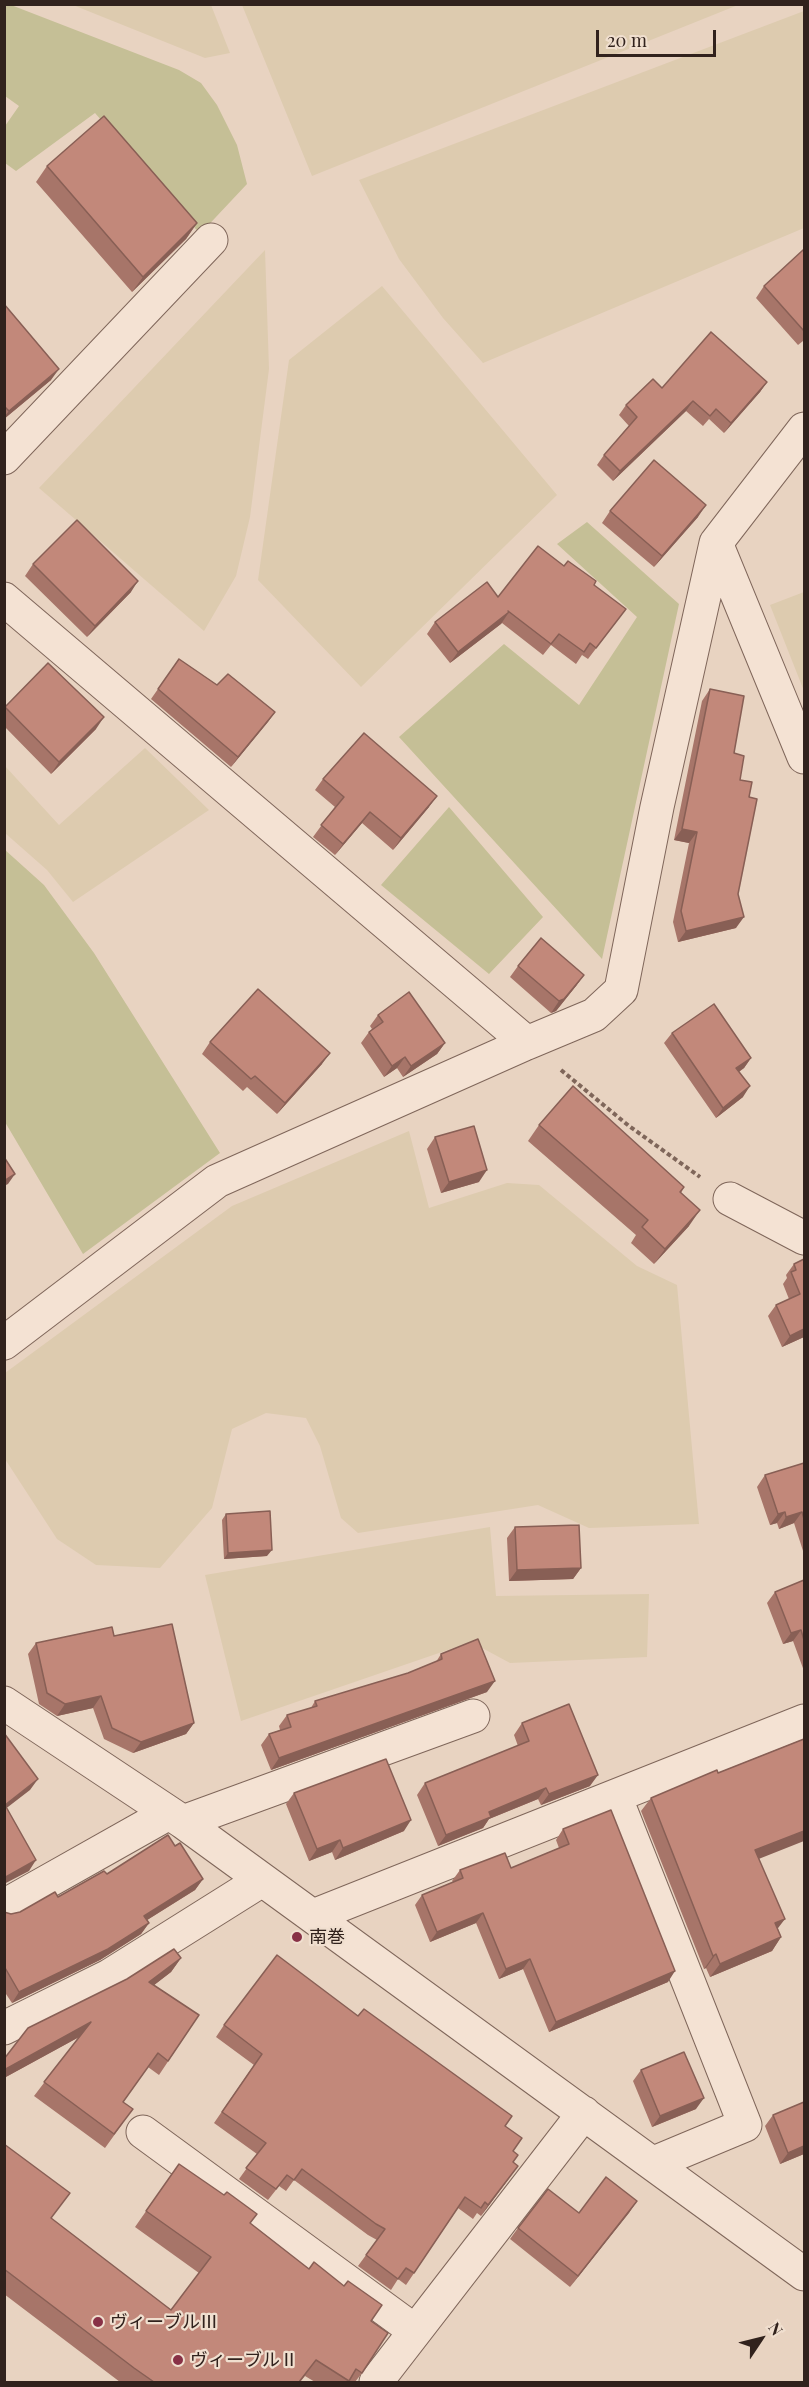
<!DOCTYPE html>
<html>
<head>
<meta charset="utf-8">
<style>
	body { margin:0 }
	#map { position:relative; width:809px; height:2387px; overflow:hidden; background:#e8d3c1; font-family:"Playfair Display",serif }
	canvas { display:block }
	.frame { position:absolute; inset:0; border:6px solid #31221d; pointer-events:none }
	.north { position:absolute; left:731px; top:2309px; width:60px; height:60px; -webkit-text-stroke:4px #f0dfcf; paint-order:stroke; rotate:55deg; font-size:16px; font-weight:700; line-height:24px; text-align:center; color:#31221d }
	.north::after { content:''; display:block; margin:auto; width:21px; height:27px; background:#31221d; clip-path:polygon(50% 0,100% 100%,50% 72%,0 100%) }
	.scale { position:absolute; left:596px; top:30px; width:120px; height:27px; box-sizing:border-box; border:3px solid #31221d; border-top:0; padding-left:8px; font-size:18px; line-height:21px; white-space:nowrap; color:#31221d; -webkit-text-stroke:4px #f0dfcf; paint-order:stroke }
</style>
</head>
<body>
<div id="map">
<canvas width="809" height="2387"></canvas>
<div class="frame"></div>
<div class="north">N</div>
<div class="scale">20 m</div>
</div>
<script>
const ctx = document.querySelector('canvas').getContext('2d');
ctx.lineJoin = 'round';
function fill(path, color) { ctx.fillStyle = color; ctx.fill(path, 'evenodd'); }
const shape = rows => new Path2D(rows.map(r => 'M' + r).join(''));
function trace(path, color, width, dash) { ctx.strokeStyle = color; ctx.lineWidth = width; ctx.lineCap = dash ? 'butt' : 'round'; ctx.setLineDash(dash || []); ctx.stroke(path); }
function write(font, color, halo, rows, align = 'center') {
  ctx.font = font + ' "Playfair Display","Noto Sans JP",serif'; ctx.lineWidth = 4.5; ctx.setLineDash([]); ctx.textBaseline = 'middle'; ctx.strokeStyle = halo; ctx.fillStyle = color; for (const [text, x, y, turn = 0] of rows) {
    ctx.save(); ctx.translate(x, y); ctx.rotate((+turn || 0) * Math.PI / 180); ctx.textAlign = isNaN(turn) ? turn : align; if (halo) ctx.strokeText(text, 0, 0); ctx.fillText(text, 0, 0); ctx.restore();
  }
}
const farmland = shape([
	[73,5,211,5,230,53,205,58],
	[242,5,738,5,312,176],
	[804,11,804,228,483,363,443,318,399,259,359,180],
	[265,250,269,369,250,517,236,576,204,631,39,488],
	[382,286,557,495,361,687,258,580,289,360],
	[804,592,804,691,770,605],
	[145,748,209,810,73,902,47,870,5,833,5,766,59,825],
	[409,1131,429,1208,507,1183,539,1185,637,1266,677,1285,699,1524,589,1528,538,1505,358,1533,341,1518,320,1446,306,1418,266,1413,232,1429,212,1508,160,1568,96,1565,57,1539,5,1459,5,1373,232,1206],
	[490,1527,496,1596,649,1594,647,1657,510,1663,471,1642,241,1721,205,1575]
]);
const green = shape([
	[4,5,11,5,179,70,201,83,217,105,237,145,247,184,200,234,95,113,16,171,5,163,5,126,19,106,5,96],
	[587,522,679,604,602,959,399,737,504,644,579,705,637,617,557,544],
	[449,807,543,917,489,974,381,885],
	[4,849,44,885,94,953,220,1153,83,1254,5,1122]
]);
const path = shape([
	[561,1070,629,1126,700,1177]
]);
const minor = shape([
	[4,458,211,240],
	[716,543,804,757],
	[4,599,527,1043],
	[730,1199,804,1238],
	[4,1343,217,1181,527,1043,594,1015,621,990,657,807,716,543,804,429],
	[4,1703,183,1822,804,2274],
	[615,1796,745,2125,654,2163],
	[183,1822,473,1716],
	[4,1906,169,1813],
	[313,1916,804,1721],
	[4,2028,109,1976,262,1880],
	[143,2132,415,2331],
	[376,2382,584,2113]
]);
const wall = shape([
	[47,166,197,223,186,239,132,292,36,182],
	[804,252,804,343,803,341,798,345,756,298,764,286],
	[4,304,51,380,4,419],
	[767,382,760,392,724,433,709,419,703,426,686,411,613,481,597,465,604,455,629,426,619,415,626,405,662,388],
	[610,511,698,517,654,567,602,523],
	[33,564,131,592,87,637,25,576],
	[564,566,594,585,626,609,588,659,582,655,576,664,551,645,543,655,502,623,450,663,427,634,435,622,498,597],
	[179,659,217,685,275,712,231,767,151,699],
	[48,663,96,729,51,774,4,726,4,708],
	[710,689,734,753,740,780,749,797,738,894,736,928,678,942,673,922,689,843,674,840,702,701],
	[323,779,429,807,393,850,362,823,335,855,313,837,335,807,315,790],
	[518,966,584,975,576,986,556,1011,551,1013,510,977],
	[378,1015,445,1043,437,1054,403,1077,397,1068,384,1077,361,1043,369,1032,372,1029,370,1026],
	[672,1033,751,1058,744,1068,739,1072,743,1097,716,1118,664,1043],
	[210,1042,322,1064,277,1114,247,1087,243,1091,202,1054],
	[539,1125,684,1187,681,1193,689,1226,654,1264,631,1243,636,1235,528,1141],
	[435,1137,479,1182,441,1193,427,1149],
	[804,1259,804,1337,782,1347,768,1316,776,1305,789,1299,783,1284,787,1278,786,1275,794,1264],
	[804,1463,804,1554,794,1523,779,1529,777,1523,770,1525,757,1487,765,1475],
	[226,1514,267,1556,224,1559,222,1520],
	[515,1527,581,1568,573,1579,509,1581,507,1538],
	[804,1580,804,1671,793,1641,783,1644,767,1603,775,1592],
	[114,1636,194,1723,186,1734,133,1753,104,1739,93,1708,57,1716,39,1704,28,1654,36,1643],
	[441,1654,487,1692,271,1770,261,1745,269,1734,280,1730,279,1726,287,1715,311,1708,315,1701,408,1673,436,1662],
	[522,1723,590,1786,541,1805,538,1799,489,1819,483,1828,438,1846,417,1795,425,1783,518,1746,514,1735],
	[718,1773,759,1859,778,1929,781,1937,772,1951,710,1977,706,1968,704,1969,641,1811,651,1798],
	[294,1793,404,1831,335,1860,332,1852,309,1861,286,1804],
	[563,1829,668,1982,549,2032,523,1969,499,1979,476,1923,430,1942,415,1905,422,1895,453,1882,452,1881,460,1870,511,1868,559,1848,556,1840],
	[175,1846,203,1879,195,1890,147,1920,149,1923,141,1934,100,1960,12,2003,4,1991,4,1912,11,1914,20,1912,58,1897,107,1874],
	[181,1958,171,1972,154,1985,199,2015,159,2075,148,2067,123,2102,123,2123,105,2148,34,2096,79,2037,4,2078,4,2059],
	[224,2025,505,2126,513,2151,513,2162,510,2177,481,2216,477,2213,473,2219,458,2208,406,2285,398,2279,391,2290,358,2266,377,2240,368,2235,294,2180,286,2191,279,2186,268,2200,239,2179,257,2154,214,2123,254,2065,216,2037],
	[641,2070,696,2109,652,2127,633,2081],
	[804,2102,804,2154,780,2164,765,2126,773,2115],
	[4,2144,51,2219,171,2310,199,2273,135,2227,179,2164,250,2224,371,2321,362,2373,355,2382,315,2382,305,2376,300,2382,120,2382,4,2294],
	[637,2201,570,2287,510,2239,518,2228,579,2213]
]);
const shadedWall = shape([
	[197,223,186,239,132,292,143,277],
	[59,369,51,380,4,419,4,417,9,411],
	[767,382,760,392,724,433,731,423],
	[693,401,686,411,613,481,620,471],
	[706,505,698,517,654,567,662,556],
	[138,581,131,592,87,637,95,626],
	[509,612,501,624,450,663,458,652],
	[275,712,268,722,231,767,238,757],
	[104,717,96,729,51,774,59,762],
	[437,796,429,807,393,850,401,838],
	[370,812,362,823,335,855,343,844],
	[682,829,697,832,689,843,674,840],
	[744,917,736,928,678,942,686,931],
	[584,975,576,986,556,1011,551,1013,559,1001],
	[445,1043,437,1054,403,1077,411,1066],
	[330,1053,322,1064,277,1114,285,1103],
	[405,1057,397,1068,384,1077,392,1066],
	[751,1058,744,1068,728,1079,736,1068],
	[750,1086,743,1097,716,1118,723,1108],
	[487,1170,479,1182,441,1193,449,1182],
	[15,1174,8,1184,4,1186,4,1181],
	[700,1210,689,1226,654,1264,665,1249],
	[804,1329,804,1337,782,1347,790,1336],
	[785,1512,777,1523,770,1525,778,1514],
	[802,1512,794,1523,779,1529,786,1517],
	[272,1550,267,1556,224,1559,228,1553],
	[581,1568,573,1579,509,1581,517,1570],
	[801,1630,793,1641,783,1644,791,1633],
	[495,1681,487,1692,271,1770,279,1758],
	[101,1696,93,1708,57,1716,65,1704],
	[194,1723,186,1734,133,1753,141,1742],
	[598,1775,590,1786,541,1805,549,1794],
	[38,1779,30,1790,4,1810,5,1805],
	[546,1788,538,1799,489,1819,483,1828,438,1846,446,1835,489,1812],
	[411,1820,404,1831,335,1860,343,1848],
	[804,1831,804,1841,746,1864,755,1850],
	[340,1840,332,1852,309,1861,317,1849],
	[36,1860,29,1871,4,1884,4,1878],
	[203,1879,195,1890,136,1927,144,1916],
	[483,1913,476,1923,430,1942,437,1932],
	[785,1919,775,1932,775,1923],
	[149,1923,141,1934,100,1960,12,2003,19,1992],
	[781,1937,772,1951,710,1977,720,1964],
	[716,1954,706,1968,704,1969,713,1956],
	[181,1958,171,1972,140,1996,149,1982],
	[530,1959,523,1969,499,1979,506,1969],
	[675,1971,668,1982,549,2032,556,2022],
	[91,2022,81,2036,4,2078,4,2070],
	[704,2098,696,2109,652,2127,660,2116],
	[804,2146,804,2154,780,2164,788,2153],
	[518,2166,510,2177,481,2216,488,2205],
	[637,2201,629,2213,570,2287,578,2276]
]);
const building = shape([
	[104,116,197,223,143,277,47,166,104,116],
	[803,250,804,252,804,331,764,286,803,250],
	[4,304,59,369,9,411,4,406,4,304],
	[711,332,767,382,731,423,716,409,710,416,693,401,620,471,604,455,637,417,626,405,653,379,662,388,711,332],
	[654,460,706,505,662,556,610,511,654,460],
	[77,520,138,581,95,626,33,564,77,520],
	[538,546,564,566,568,561,596,581,594,585,626,609,596,648,590,643,584,652,559,634,551,644,508,611,509,612,458,652,435,622,487,582,498,597,538,546],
	[179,659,217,685,228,674,275,712,238,757,158,689,179,659],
	[48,663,104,717,59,762,5,707,48,663],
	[710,689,744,696,734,753,744,756,740,780,752,782,749,797,757,799,738,894,744,917,686,931,681,911,697,832,682,829,710,689],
	[364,733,437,796,401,838,370,812,343,844,321,825,344,797,323,779,364,733],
	[541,938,584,975,564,999,559,1001,518,966,541,938],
	[258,989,330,1053,285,1103,255,1076,251,1079,210,1042,258,989],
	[409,992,445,1043,411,1066,405,1057,392,1066,369,1032,383,1022,378,1015,409,992],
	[714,1004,751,1058,736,1068,750,1086,723,1108,672,1033,714,1004],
	[573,1086,684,1187,680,1192,700,1210,665,1249,642,1227,648,1220,539,1125,573,1086],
	[474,1126,487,1170,449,1182,435,1137,474,1126],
	[4,1157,15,1174,4,1181,4,1157],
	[804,1259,804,1329,790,1336,776,1305,800,1294,791,1272,796,1270,794,1264,804,1259],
	[804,1463,804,1519,802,1512,786,1517,785,1512,778,1514,765,1475,804,1463],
	[270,1511,272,1550,228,1553,226,1514,270,1511],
	[579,1525,581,1568,517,1570,515,1527,579,1525],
	[804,1580,804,1640,801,1630,791,1633,775,1592,804,1580],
	[172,1624,194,1723,141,1742,112,1728,101,1696,65,1704,47,1693,36,1643,112,1627,114,1636,172,1624],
	[478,1639,495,1681,279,1758,269,1734,291,1727,287,1715,317,1706,315,1701,408,1673,442,1659,441,1654,478,1639],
	[569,1704,598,1775,549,1794,546,1788,489,1812,491,1817,446,1835,425,1783,529,1741,522,1723,569,1704],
	[4,1733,38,1779,5,1805,36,1860,4,1878,4,1733],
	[804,1739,804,1831,755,1850,785,1919,775,1923,781,1937,720,1964,716,1954,713,1956,651,1798,717,1770,718,1773,804,1739],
	[386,1759,411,1820,343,1848,340,1840,317,1849,294,1793,386,1759],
	[611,1810,675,1971,556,2022,530,1959,506,1969,483,1913,437,1932,422,1895,463,1878,460,1870,505,1853,511,1868,569,1844,563,1829,611,1810],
	[168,1835,175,1846,180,1843,203,1879,144,1916,149,1923,108,1949,19,1992,4,1966,4,1912,11,1914,20,1912,55,1892,58,1897,104,1871,107,1874,168,1835],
	[174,1949,181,1958,149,1982,199,2015,168,2061,158,2053,123,2102,133,2109,114,2134,44,2082,91,2022,4,2070,4,2059,28,2028,127,1979,174,1949],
	[277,1955,358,2016,364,2009,512,2116,505,2126,522,2138,513,2151,518,2155,513,2162,518,2166,488,2205,485,2202,481,2208,465,2197,414,2273,406,2268,398,2279,366,2255,385,2229,376,2224,302,2169,294,2180,287,2175,276,2189,246,2168,266,2143,222,2112,262,2054,224,2025,277,1955],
	[684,2052,704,2098,660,2116,641,2070,684,2052],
	[804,2102,804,2146,788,2153,773,2115,804,2102],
	[4,2144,70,2193,51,2218,171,2310,211,2257,146,2211,179,2164,224,2195,227,2192,257,2214,250,2223,309,2269,314,2262,344,2286,348,2281,382,2305,371,2321,388,2333,362,2373,356,2369,349,2381,316,2360,299,2382,154,2382,134,2368,4,2269,4,2144],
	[606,2177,637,2201,578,2276,518,2228,548,2189,579,2213,606,2177]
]);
const markers = [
	[297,1937,6,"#883146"],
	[98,2322,6,"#883146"],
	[178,2360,6,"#883146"]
];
const poiNames = [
	["南巻",309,1937],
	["ヴィーブルⅢ",110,2322],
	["ヴィーブルⅡ",190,2360]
];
fill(farmland, '#ddcbaf');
fill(green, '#c5bf96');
trace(minor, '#7f665a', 35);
trace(path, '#7f665a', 4, [4.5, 3]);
trace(minor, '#f4e2d3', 33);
fill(wall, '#a77569');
fill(shadedWall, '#885f55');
fill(building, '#c2887a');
trace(building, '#885f55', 1.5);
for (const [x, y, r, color] of markers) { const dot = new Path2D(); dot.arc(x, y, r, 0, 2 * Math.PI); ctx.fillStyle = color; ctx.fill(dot); trace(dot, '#f0dfcf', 2); }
write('18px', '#31221d', '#f0dfcf', poiNames, 'left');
</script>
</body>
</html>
